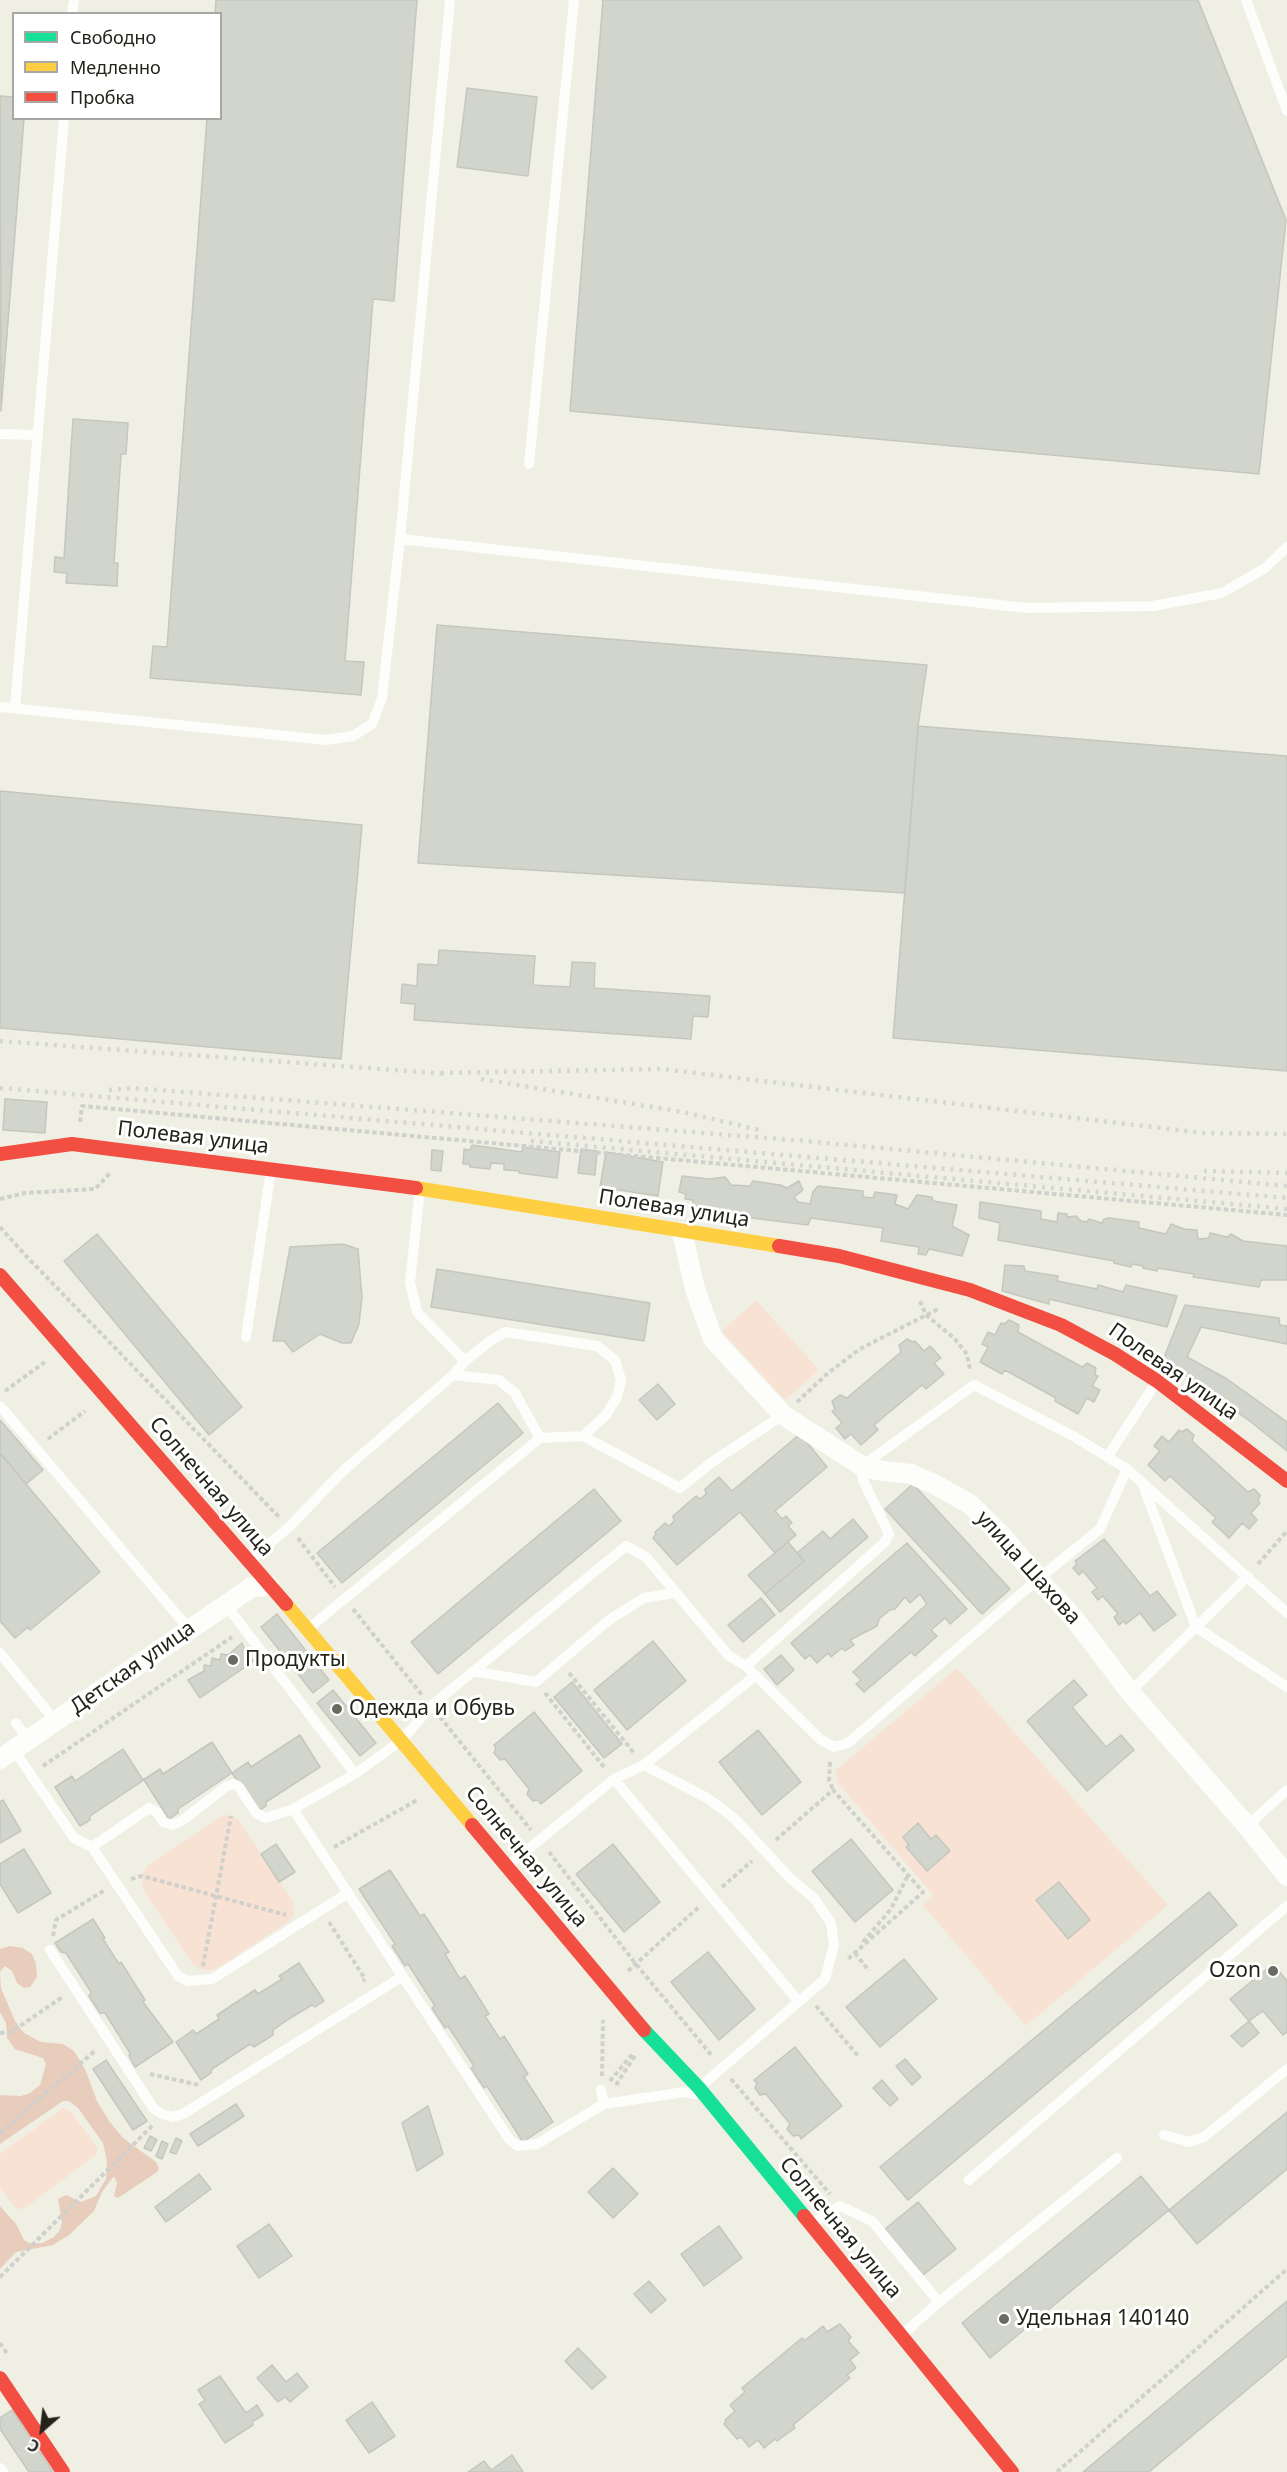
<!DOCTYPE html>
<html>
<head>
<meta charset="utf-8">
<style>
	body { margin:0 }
	#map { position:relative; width:1287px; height:2472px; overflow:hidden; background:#f0efe3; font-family:"Noto Sans",sans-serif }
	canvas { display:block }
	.legend { position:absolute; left:12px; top:12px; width:210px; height:108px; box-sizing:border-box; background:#fff; border:2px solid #a7a7a4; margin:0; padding:8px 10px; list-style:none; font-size:18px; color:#24231b }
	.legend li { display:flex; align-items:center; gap:12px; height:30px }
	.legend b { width:30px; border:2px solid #a7a7a4 }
	.north { position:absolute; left:12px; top:2400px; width:60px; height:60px; -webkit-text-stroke:4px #fff; paint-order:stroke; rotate:208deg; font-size:16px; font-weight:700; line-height:24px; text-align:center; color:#24231b }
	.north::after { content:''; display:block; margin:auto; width:21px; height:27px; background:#24231b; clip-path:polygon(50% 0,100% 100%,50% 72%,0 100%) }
</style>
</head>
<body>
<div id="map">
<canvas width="1287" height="2472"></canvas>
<ul class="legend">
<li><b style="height:8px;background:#16e098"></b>Свободно</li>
<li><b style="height:8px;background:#ffcf43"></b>Медленно</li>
<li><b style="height:8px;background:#f24e42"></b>Пробка</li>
</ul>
<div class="north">С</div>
</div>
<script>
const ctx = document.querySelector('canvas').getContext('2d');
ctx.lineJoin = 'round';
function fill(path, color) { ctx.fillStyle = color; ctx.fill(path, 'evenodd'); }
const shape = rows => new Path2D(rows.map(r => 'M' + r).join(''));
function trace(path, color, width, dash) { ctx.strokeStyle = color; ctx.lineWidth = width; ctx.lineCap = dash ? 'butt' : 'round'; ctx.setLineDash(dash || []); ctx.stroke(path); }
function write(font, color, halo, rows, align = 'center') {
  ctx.font = font + ' "Noto Sans",sans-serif'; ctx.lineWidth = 6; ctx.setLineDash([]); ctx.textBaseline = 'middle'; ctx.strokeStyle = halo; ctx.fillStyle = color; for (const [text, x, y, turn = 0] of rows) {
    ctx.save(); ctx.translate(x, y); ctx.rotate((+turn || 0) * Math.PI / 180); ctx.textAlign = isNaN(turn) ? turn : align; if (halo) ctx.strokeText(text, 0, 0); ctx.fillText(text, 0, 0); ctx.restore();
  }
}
const green = shape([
	[756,1300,819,1370,785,1400,722,1331],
	[957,1668,1168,1905,1026,2026,923,1905,933,1895,837,1782,835,1771],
	[227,1815,234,1817,240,1822,261,1854,293,1902,294,1915,289,1921,216,1969,208,1970,199,1969,192,1963,144,1891,142,1882,143,1873,147,1866,220,1817],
	[63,2108,71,2112,97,2147,97,2154,25,2208,18,2209,14,2206,0,2188,0,2154]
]);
const forest = shape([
	[10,1946,23,1948,32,1954,36,1964,37,1977,30,1987,24,1988,17,1983,12,1971,5,1966,0,1972,1,1988,15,2021,24,2033,41,2042,63,2044,74,2051,85,2069,97,2101,109,2121,123,2138,156,2162,159,2168,157,2172,118,2198,114,2196,117,2183,115,2178,113,2177,102,2192,94,2211,69,2235,53,2245,16,2252,0,2269,0,2206,16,2224,24,2240,31,2244,42,2243,54,2237,60,2230,62,2222,58,2199,66,2195,81,2202,96,2196,106,2179,107,2161,103,2143,78,2108,69,2101,63,2101,0,2144,0,2095,21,2096,30,2093,40,2085,46,2064,43,2058,15,2049,7,2038,6,2023,0,2012,0,1949]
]);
const building = shape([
	[216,0,417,0,394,301,373,299,345,661,364,662,361,695,150,678,153,646,167,647,207,118,220,118,220,14,215,14,216,0],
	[603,0,1198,0,1286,220,1259,474,570,411,603,0],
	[467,88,537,97,528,176,457,167,467,88],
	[0,96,14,97,14,118,24,118,1,411,0,96],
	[73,419,128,423,126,454,121,454,114,563,118,563,117,586,66,583,67,573,54,572,55,557,64,558,73,419],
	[437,625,927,665,918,726,905,893,418,863,437,625],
	[918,726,1287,756,1287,1071,893,1038,918,726],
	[0,791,362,825,341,1059,0,1028,0,791],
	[439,950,535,956,533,985,570,987,572,962,595,963,594,988,710,996,708,1017,693,1016,691,1039,414,1020,415,1004,401,1003,402,984,417,986,418,964,438,965,439,950],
	[5,1099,47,1102,45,1133,3,1130,5,1099],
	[472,1145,522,1152,523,1147,560,1152,557,1178,519,1173,520,1171,504,1170,504,1164,491,1163,490,1169,470,1167,469,1164,463,1164,464,1149,470,1150,472,1145],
	[581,1149,597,1151,595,1175,578,1173,581,1149],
	[432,1150,443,1151,441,1171,431,1170,432,1150],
	[606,1152,663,1162,658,1196,600,1187,606,1152],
	[682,1176,709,1179,725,1177,731,1185,750,1186,753,1181,780,1185,787,1188,799,1181,803,1190,794,1197,798,1202,810,1204,813,1192,818,1186,863,1191,863,1197,873,1198,875,1192,897,1195,895,1204,908,1209,917,1195,932,1197,933,1201,957,1205,952,1226,969,1235,962,1256,929,1249,926,1255,918,1254,919,1247,881,1241,883,1228,811,1218,808,1225,704,1212,702,1207,693,1208,693,1200,685,1199,686,1194,679,1192,682,1176],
	[980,1202,1041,1211,1041,1219,1057,1222,1058,1213,1067,1214,1067,1217,1076,1216,1081,1221,1087,1222,1089,1219,1102,1223,1104,1219,1109,1218,1139,1222,1139,1228,1166,1234,1171,1224,1184,1229,1197,1230,1198,1239,1209,1238,1210,1233,1227,1237,1231,1234,1243,1241,1287,1246,1287,1280,1261,1280,1259,1287,1193,1277,1194,1274,1158,1268,1157,1271,1143,1268,1143,1266,1132,1264,1131,1267,1114,1263,1114,1261,998,1240,1000,1223,979,1218,980,1202],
	[97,1234,242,1407,209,1435,64,1261,97,1234],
	[343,1244,358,1249,362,1297,359,1324,351,1343,342,1343,320,1334,293,1352,284,1341,273,1341,290,1247,343,1244],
	[1005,1265,1024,1266,1025,1271,1058,1276,1057,1281,1097,1289,1098,1285,1123,1292,1126,1285,1177,1296,1167,1327,1049,1299,1049,1304,1002,1291,1005,1265],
	[437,1269,650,1303,644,1341,431,1307,437,1269],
	[1185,1305,1279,1318,1280,1325,1287,1326,1287,1344,1201,1327,1187,1357,1227,1379,1287,1422,1287,1451,1251,1422,1163,1360,1185,1305],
	[1009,1320,1019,1325,1018,1332,1082,1367,1087,1363,1096,1368,1095,1375,1098,1376,1092,1386,1100,1390,1094,1402,1087,1398,1078,1414,1055,1401,1056,1398,1005,1370,1002,1374,980,1362,988,1347,982,1344,988,1332,995,1335,1001,1323,1004,1324,1009,1320],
	[907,1339,913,1342,915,1341,924,1351,930,1346,941,1358,934,1363,944,1374,926,1389,922,1385,874,1425,878,1430,861,1445,851,1434,845,1439,836,1428,842,1423,832,1411,835,1410,832,1401,840,1395,847,1398,901,1352,899,1345,907,1339],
	[658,1384,675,1404,657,1420,639,1400,658,1384],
	[498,1403,523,1433,342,1583,317,1553,498,1403],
	[0,1420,43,1470,26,1484,0,1453,0,1420],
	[1187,1429,1194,1435,1192,1441,1248,1492,1254,1489,1260,1495,1258,1501,1260,1503,1251,1513,1257,1520,1249,1529,1242,1523,1229,1538,1212,1522,1216,1518,1170,1476,1165,1481,1148,1465,1160,1451,1154,1446,1162,1436,1169,1442,1179,1430,1182,1432,1187,1429],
	[800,1434,827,1467,775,1511,782,1519,786,1516,792,1523,788,1526,796,1535,775,1553,740,1512,677,1565,653,1538,656,1534,655,1532,665,1523,669,1526,674,1521,673,1516,696,1496,700,1499,706,1494,705,1489,719,1477,732,1491,800,1434],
	[0,1453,100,1572,30,1630,28,1627,15,1638,0,1621,0,1453],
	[913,1484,1010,1589,982,1614,885,1509,913,1484],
	[594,1489,621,1521,438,1674,411,1642,594,1489],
	[853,1519,868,1537,780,1612,765,1594,804,1561,797,1553,823,1531,830,1539,853,1519],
	[1104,1539,1150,1596,1157,1591,1176,1615,1154,1631,1140,1613,1126,1624,1124,1621,1119,1625,1114,1617,1118,1614,1103,1596,1098,1600,1092,1592,1097,1588,1083,1571,1079,1575,1073,1568,1077,1564,1075,1561,1104,1539],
	[788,1542,804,1561,765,1594,748,1575,788,1542],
	[907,1543,967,1609,950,1624,945,1618,931,1630,937,1636,915,1656,911,1652,864,1692,856,1684,861,1680,853,1672,927,1604,920,1594,910,1603,905,1597,895,1609,890,1610,879,1619,877,1626,850,1640,854,1645,845,1651,842,1648,831,1657,828,1653,817,1663,810,1655,805,1659,791,1643,907,1543],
	[761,1598,775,1615,743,1642,728,1625,761,1598],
	[277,1614,329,1680,313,1693,261,1627,277,1614],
	[653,1641,686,1681,627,1730,594,1690,653,1641],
	[242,1643,244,1648,251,1649,250,1657,254,1661,200,1698,188,1680,204,1671,204,1665,211,1666,212,1658,220,1660,221,1654,228,1655,242,1643],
	[781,1655,794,1670,777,1685,764,1669,781,1655],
	[1074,1680,1087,1695,1072,1707,1106,1747,1121,1735,1134,1750,1087,1791,1027,1721,1074,1680],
	[572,1682,622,1744,604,1758,554,1697,572,1682],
	[333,1690,376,1743,360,1756,317,1703,333,1690],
	[534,1712,582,1771,541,1804,538,1800,533,1801,527,1794,529,1789,505,1759,500,1760,494,1753,496,1748,494,1745,534,1712],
	[758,1730,801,1782,762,1815,719,1762,758,1730],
	[300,1735,320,1767,266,1802,266,1806,257,1812,232,1773,178,1809,178,1813,169,1819,144,1780,90,1816,90,1820,80,1826,55,1787,72,1776,75,1781,123,1749,143,1780,160,1769,163,1774,212,1742,232,1773,248,1762,251,1767,300,1735],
	[3,1800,21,1831,0,1843,0,1802,3,1800],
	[918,1823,931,1839,936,1835,950,1851,927,1871,906,1847,909,1845,903,1837,918,1823],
	[851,1839,893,1890,855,1922,812,1871,851,1839],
	[276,1844,295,1872,279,1882,261,1854,276,1844],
	[613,1844,660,1902,624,1932,576,1874,613,1844],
	[24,1849,51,1893,18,1913,0,1884,0,1864,24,1849],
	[390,1870,420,1916,424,1914,449,1952,445,1954,460,1979,465,1976,489,2014,485,2016,500,2039,504,2036,528,2074,524,2077,553,2122,523,2142,487,2086,484,2088,471,2068,474,2066,448,2026,445,2028,432,2008,435,2006,408,1964,405,1966,392,1946,395,1944,359,1889,390,1870],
	[1059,1882,1090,1920,1068,1939,1036,1900,1059,1882],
	[1209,1892,1237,1925,908,2200,880,2167,1209,1892],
	[93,1919,105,1938,103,1939,119,1964,121,1962,145,2000,143,2002,173,2042,135,2067,129,2056,130,2053,105,2013,100,2013,89,1996,91,1992,66,1953,61,1952,55,1943,93,1919],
	[708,1952,755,2009,719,2040,671,1982,708,1952],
	[904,1959,937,1999,880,2047,846,2007,904,1959],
	[299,1963,324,2001,315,2007,312,2005,292,2017,273,2030,273,2035,254,2047,250,2044,212,2069,211,2073,201,2080,176,2042,193,2030,196,2034,219,2019,217,2015,255,1990,258,1994,282,1979,279,1976,299,1963],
	[1273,1964,1287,1981,1287,2032,1283,2035,1263,2011,1249,2021,1230,1999,1273,1964],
	[1249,2021,1259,2033,1242,2047,1231,2036,1249,2021],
	[795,2047,842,2106,801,2139,799,2135,793,2136,787,2129,790,2124,766,2094,760,2095,755,2088,757,2083,754,2080,795,2047],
	[905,2059,921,2077,912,2085,896,2066,905,2059],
	[106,2060,147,2121,133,2130,93,2069,106,2060],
	[882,2080,898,2099,890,2106,873,2088,882,2080],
	[236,2104,244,2116,198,2146,190,2134,236,2104],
	[428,2106,443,2154,417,2171,402,2123,428,2106],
	[1287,2112,1287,2169,1197,2244,1169,2210,1287,2112],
	[150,2136,157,2140,151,2151,144,2148,150,2136],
	[176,2138,182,2141,176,2154,170,2152,176,2138],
	[162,2141,168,2144,162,2159,156,2156,162,2141],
	[613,2168,638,2194,613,2218,588,2192,613,2168],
	[199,2174,211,2189,166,2222,155,2207,199,2174],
	[1141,2176,1169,2210,990,2358,962,2323,1141,2176],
	[918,2202,956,2249,923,2275,885,2229,918,2202],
	[269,2224,292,2256,259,2278,237,2246,269,2224],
	[719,2226,742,2258,704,2286,681,2254,719,2226],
	[649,2281,666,2300,651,2313,634,2294,649,2281],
	[1287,2301,1287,2356,1149,2472,1083,2472,1287,2301],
	[840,2324,851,2337,848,2341,859,2353,850,2360,856,2368,847,2375,850,2378,793,2425,795,2428,777,2441,775,2439,764,2448,758,2440,749,2447,741,2437,737,2439,724,2424,726,2422,725,2420,735,2411,730,2405,745,2392,742,2388,802,2338,804,2341,823,2326,827,2332,840,2324],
	[578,2348,606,2377,592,2389,565,2361,578,2348],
	[272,2365,286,2382,297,2373,308,2387,290,2402,285,2397,278,2402,257,2378,272,2365],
	[220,2376,246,2413,257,2405,263,2415,252,2422,253,2425,225,2443,199,2404,205,2400,198,2390,220,2376],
	[372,2402,395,2436,369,2453,346,2420,372,2402],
	[12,2410,53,2472,29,2472,0,2429,0,2418,12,2410],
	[512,2455,523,2472,468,2472,484,2461,491,2470,512,2455]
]);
const path = shape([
	[80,1122,82,1106,1287,1215],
	[0,1199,25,1193,95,1189,110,1173],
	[0,1227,27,1257,279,1517],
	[920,1301,926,1315,954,1338,967,1354,970,1370],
	[5,1391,45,1362],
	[797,1402,828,1373,860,1349,940,1308],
	[48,1439,85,1411],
	[298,1538,335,1587],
	[1258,1564,1287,1531],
	[353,1609,422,1695],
	[569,1673,634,1753],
	[545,1693,604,1767],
	[440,1717,531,1830],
	[830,1762,829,1780,833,1790],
	[43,1766,232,1637],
	[776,1840,833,1790,923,1892,847,1960],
	[334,1847,419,1799],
	[549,1852,635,1963,713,2057],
	[131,1879,142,1876,286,1915],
	[722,1887,752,1861],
	[329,1922,365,1979,363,1981],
	[53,1936,56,1920,105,1890],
	[863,1942,891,1909,908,1875],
	[855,1953,869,1971],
	[203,1966,231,1816],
	[628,1971,700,1906],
	[816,2006,858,2056],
	[0,2033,11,2032,64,1996],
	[150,2074,199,2085],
	[602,2076,603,2020],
	[731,2079,830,2194],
	[610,2081,634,2052],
	[616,2085,636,2054],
	[0,2133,96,2050],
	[0,2277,152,2126],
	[0,2343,8,2355],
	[1057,2472,1287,2269]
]);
const lane = shape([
	[1246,0,1287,111],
	[72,14,74,0],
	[0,434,38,435],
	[529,464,574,0],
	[400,539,1027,608,1153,606,1222,593,1265,568,1287,547],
	[0,707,326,740,353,736,372,724,382,698,400,539,450,0],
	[15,708,64,118],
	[420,1190,410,1282,417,1312,465,1361],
	[246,1337,271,1170],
	[453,1375,499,1380,515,1393,540,1438],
	[0,1406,189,1629],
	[583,1436,680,1488,712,1462,783,1415],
	[1108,1456,1157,1381],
	[1127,1469,1100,1529,1038,1579,848,1743,834,1747,821,1740,746,1666,885,1542,889,1534,863,1480,862,1466,974,1385,1075,1437,1127,1469,1287,1613],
	[1143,1485,1196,1627,1287,1687],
	[248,1562,289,1527,343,1471,453,1375,465,1361,490,1341,505,1332,597,1346,615,1360,621,1380,617,1397,606,1415,583,1436,540,1438,308,1629],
	[226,1605,355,1774,402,1740,431,1706,626,1546,646,1557,729,1656,746,1666],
	[0,1653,56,1722],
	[473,1671,536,1682,609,1620,644,1598,674,1593],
	[1130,1692,1248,1576],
	[16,1723,29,1740],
	[14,1750,74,1838,92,1847,178,1976,188,1981,212,1979,348,1893],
	[644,1765,707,1798,734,1818,791,1879,814,1898,831,1923,834,1945,825,1979,700,2087],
	[355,1774,293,1809,509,2139,518,2146,537,2144,604,2104,685,2092,695,2094],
	[614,1779,799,2002],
	[1247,1826,1287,1790],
	[92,1847,149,1808,157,1812,163,1822,173,1825,183,1820,227,1786,234,1784,239,1787,256,1813,266,1818,293,1809],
	[509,1865,614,1779,644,1765,755,1676],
	[50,1950,154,2109,162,2114,173,2117,183,2114,403,1976],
	[601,2090,604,2104],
	[1164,2135,1189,2142,1204,2137,1287,2069],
	[969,2180,1287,1906],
	[812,2224,840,2206,872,2221,939,2302,902,2335],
	[939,2302,1117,2158],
	[0,2468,3,2472]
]);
const street = shape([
	[682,1232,695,1289,713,1339,783,1415,862,1466,876,1470,911,1474,936,1485,970,1504,1004,1538,1038,1579,1073,1617,1130,1692,1247,1826,1287,1876],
	[0,1759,252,1587,269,1586]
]);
const fast = shape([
	[644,2030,699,2088,804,2216]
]);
const slow = shape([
	[416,1188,779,1246],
	[286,1604,472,1825]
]);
const jam = shape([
	[0,1154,72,1144,416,1188],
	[779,1246,839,1256,970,1290,1061,1325,1115,1354,1157,1381,1287,1481],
	[0,1275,286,1604],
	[472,1825,644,2030],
	[804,2216,1012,2472],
	[0,2378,63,2472]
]);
const rail = shape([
	[0,1041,448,1074],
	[441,1073,661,1069,1203,1133,1287,1134],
	[481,1079,683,1112,764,1131],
	[0,1088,1287,1198],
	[109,1090,132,1088,805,1141,1287,1186],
	[531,1141,1287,1209],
	[1204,1171,1287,1173]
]);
const markers = [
	[233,1660,6,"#6b6a61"],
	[337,1709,6,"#6b6a61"],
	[1273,1971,6,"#6b6a61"],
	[1004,2319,6,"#6b6a61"]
];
const streetNames = [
	["Полевая улица",193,1138,7],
	["Полевая улица",674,1209,9],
	["Полевая улица",1173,1372,35],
	["Солнечная улица",211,1487,49],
	["улица Шахова",1028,1568,48],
	["Детская улица",133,1668,-35],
	["Солнечная улица",526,1857,50],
	["Солнечная улица",840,2228,50]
];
const poiNames = [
	["Продукты",245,1660],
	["Одежда и Обувь",349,1709],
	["Ozon",1261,1971,"right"],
	["Удельная 140140",1016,2319]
];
fill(green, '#f8e2d4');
fill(forest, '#e8ccbc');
fill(building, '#d2d5cc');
trace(building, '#c5c7bf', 1.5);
trace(path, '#d0d0cc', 4, [4.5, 3]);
trace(lane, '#fdfdfb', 10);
trace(street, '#fdfdfb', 20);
trace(fast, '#16e098', 14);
trace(slow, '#ffcf43', 14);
trace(jam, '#f24e42', 14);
trace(rail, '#d6d6d2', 4.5, [3, 6]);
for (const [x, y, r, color] of markers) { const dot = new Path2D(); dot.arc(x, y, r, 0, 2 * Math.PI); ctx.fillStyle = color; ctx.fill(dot); trace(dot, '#fff', 2); }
write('21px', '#24231b', '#fff', streetNames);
write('21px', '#24231b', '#fff', poiNames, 'left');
</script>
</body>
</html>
